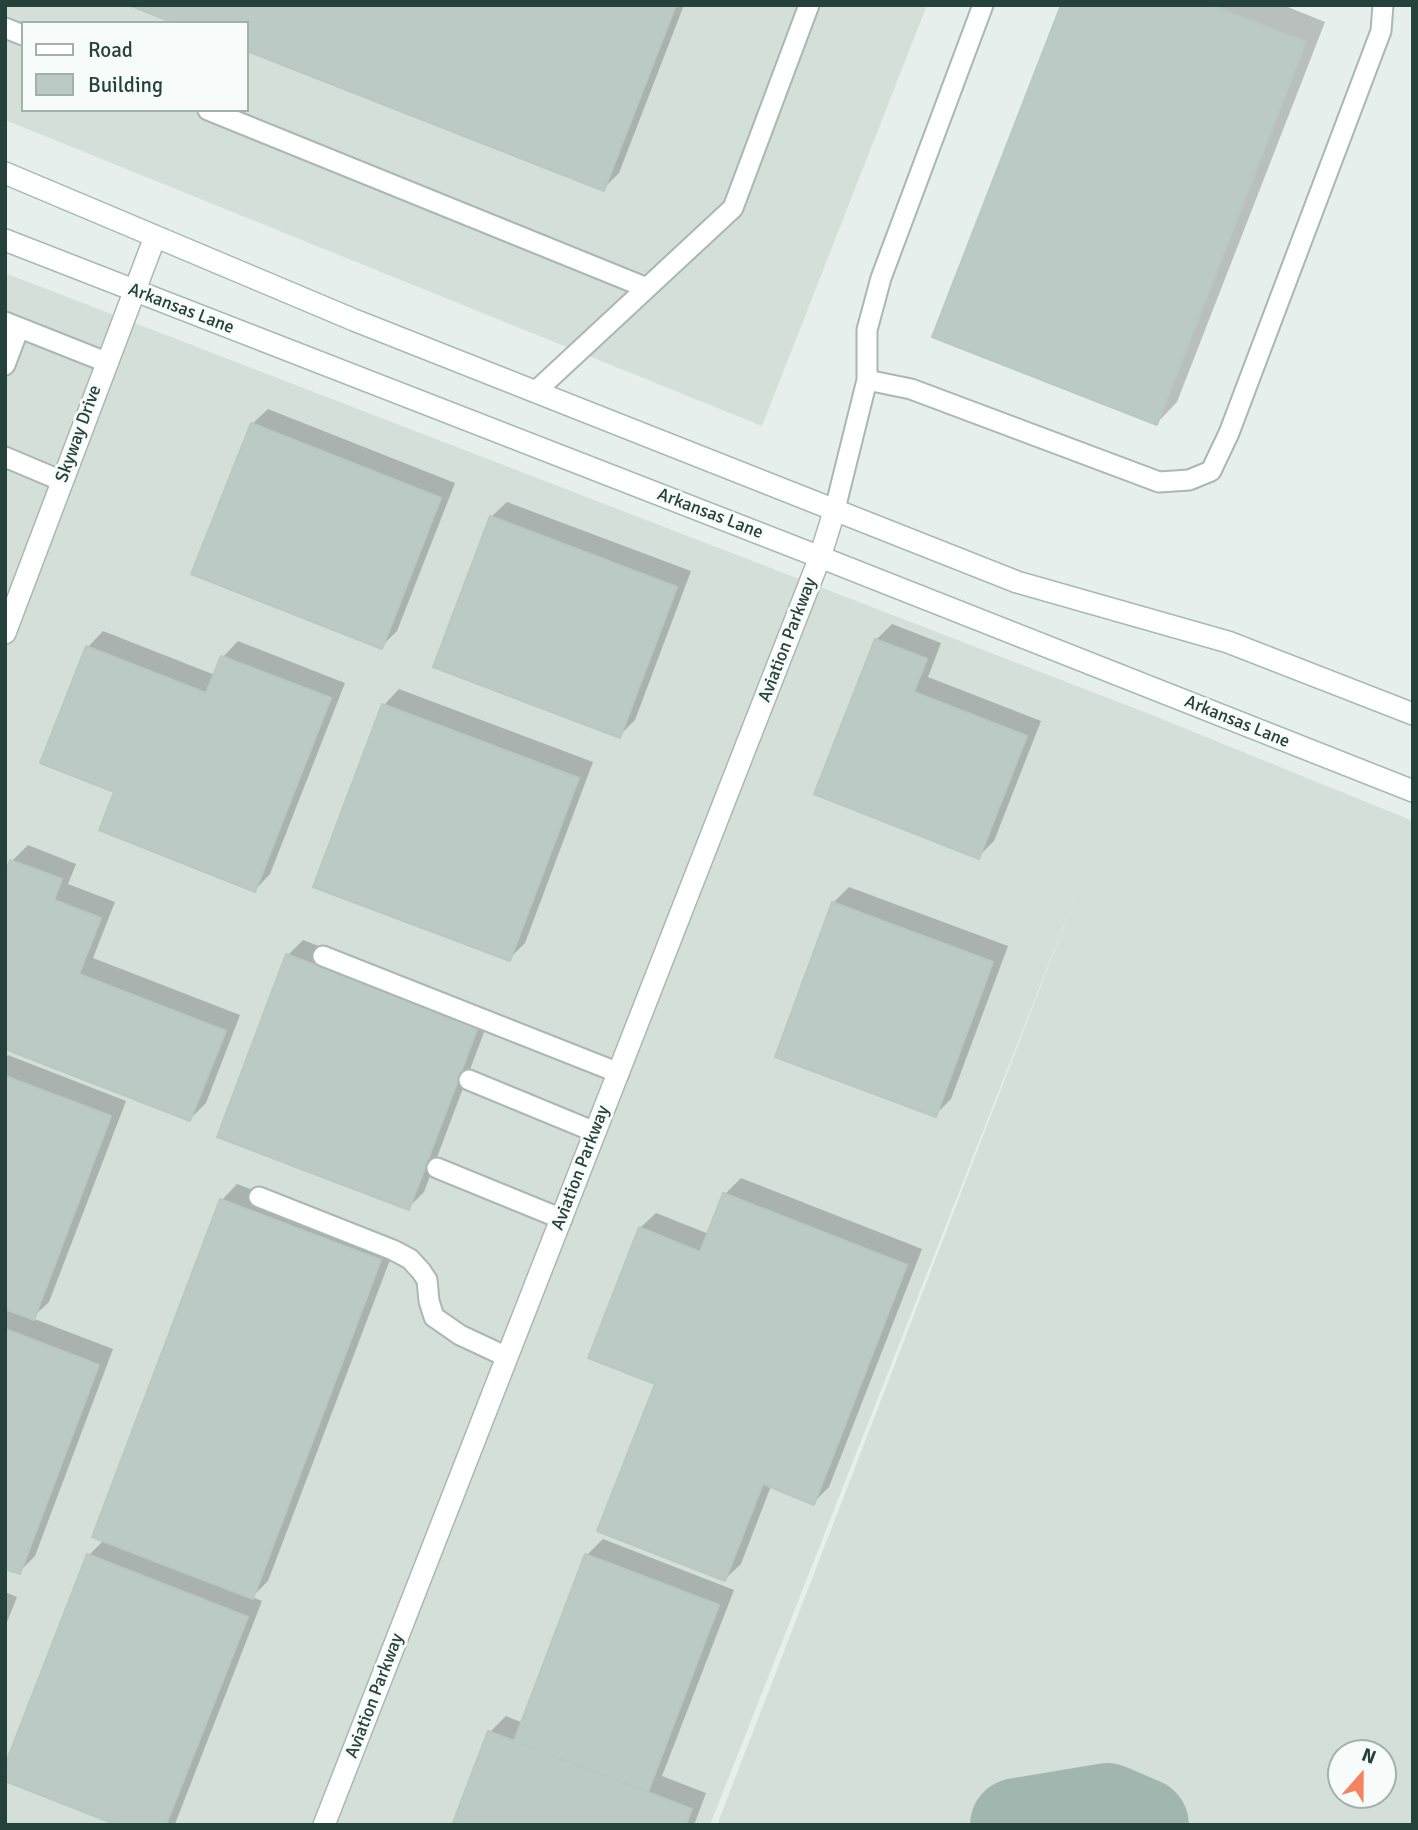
<!DOCTYPE html>
<html>
<head>
<meta charset="utf-8">
<style>
	body { margin:0 }
	#map { position:relative; width:1418px; height:1830px; overflow:hidden; background:#e6efeb; font-family:Signika,sans-serif }
	canvas { display:block }
	.frame { position:absolute; inset:0; border:7px solid #24423a; pointer-events:none }
	.legend { position:absolute; left:21px; top:21px; width:228px; height:91px; box-sizing:border-box; background:#f7fbf9; border:2px solid #a3b1ad; margin:0; padding:9px 12px; list-style:none; font-size:21px; color:#24423a }
	.legend li { display:flex; align-items:center; gap:14px; height:35px }
	.legend b { width:35px; border:2px solid #a3b1ad }
	.north { position:absolute; left:1327px; top:1739px; width:70px; height:70px; box-sizing:border-box; background:#f7fbf9; border:2px solid #a3b1ad; border-radius:50%; rotate:21deg; font-size:19px; font-weight:700; line-height:28px; text-align:center; color:#24423a }
	.north::after { content:''; display:block; margin:auto; width:24px; height:32px; background:#f4845f; clip-path:polygon(50% 0,100% 100%,50% 72%,0 100%) }
</style>
</head>
<body>
<div id="map">
<canvas width="1418" height="1830"></canvas>
<div class="frame"></div>
<ul class="legend">
<li><b style="height:9px;background:#fff"></b>Road</li>
<li><b style="height:19px;background:#bbcac4"></b>Building</li>
</ul>
<div class="north">N</div>
</div>
<script>
const ctx = document.querySelector('canvas').getContext('2d');
ctx.lineJoin = 'round';
function fill(path, color) { ctx.fillStyle = color; ctx.fill(path, 'evenodd'); }
const shape = rows => new Path2D(rows.map(r => 'M' + r).join(''));
function trace(path, color, width, dash) { ctx.strokeStyle = color; ctx.lineWidth = width; ctx.lineCap = dash ? 'butt' : 'round'; ctx.setLineDash(dash || []); ctx.stroke(path); }
function write(font, color, halo, rows, align = 'center') {
  ctx.font = font + ' Signika,sans-serif'; ctx.lineWidth = 6; ctx.setLineDash([]); ctx.textBaseline = 'middle'; ctx.strokeStyle = halo; ctx.fillStyle = color; for (const [text, x, y, turn = 0] of rows) {
    ctx.save(); ctx.translate(x, y); ctx.rotate((+turn || 0) * Math.PI / 180); ctx.textAlign = isNaN(turn) ? turn : align; if (halo) ctx.strokeText(text, 0, 0); ctx.fillText(text, 0, 0); ctx.restore();
  }
}
const built = shape([
	[5,5,927,5,762,426,5,120],
	[23,23,247,23,247,110,23,110],
	[5,273,1147,713,1413,821,1413,1825,717,1825,1081,882,710,1825,5,1825],
	[1341,1753,1383,1753,1383,1795,1341,1795]
]);
const shadow = shape([
	[133,5,684,5,619,173,603,189,247,49,247,23],
	[1063,5,1283,5,1325,22,1177,402,1157,423],
	[268,409,455,483,397,631,381,647,252,424],
	[507,502,691,571,635,720,619,736,491,517],
	[892,624,941,643,928,677,1041,721,994,841,978,857,876,640],
	[103,631,215,675,223,657,238,641,345,683,270,874,255,890,116,791,88,647],
	[399,689,593,762,525,943,509,959,384,705],
	[28,845,76,864,68,884,115,902,93,958,240,1015,206,1103,190,1119,5,1047,12,861],
	[849,887,1008,946,951,1099,935,1115,833,903],
	[303,940,492,1011,424,1192,408,1208,288,955],
	[8,1055,126,1101,49,1302,32,1318,113,1349,35,1556,19,1572,5,1567,5,1058],
	[741,1178,922,1249,829,1487,814,1502,771,1486,741,1564,725,1579,657,1383,640,1228,656,1213,709,1234,725,1194],
	[237,1184,396,1244,268,1581,252,1597,262,1601,175,1824,122,1825,89,1555,104,1540,222,1200],
	[603,1539,734,1590,662,1776,706,1793,694,1825,454,1825,490,1732,506,1716,523,1723,587,1555],
	[5,1592,17,1597,5,1627]
]);
const taxiway = shape([
	[1017,1825,1107,1810,1142,1825]
]);
const building = shape([
	[129,5,676,5,604,191,247,51,247,23,174,23,129,5],
	[1061,5,1210,5,1306,42,1157,425,932,337,1061,5],
	[251,423,441,498,382,649,191,574,251,423],
	[490,516,677,587,620,738,433,667,490,516],
	[875,639,927,659,914,692,1027,736,979,859,814,794,875,639],
	[86,646,206,693,221,656,331,698,255,892,99,830,114,792,40,763,86,646],
	[382,704,579,778,510,961,313,887,382,704],
	[10,860,62,879,54,900,101,918,79,974,226,1031,190,1121,5,1049,5,873,10,860],
	[832,902,993,962,936,1117,775,1057,832,902],
	[286,954,478,1027,409,1210,217,1137,286,954],
	[5,1076,111,1116,34,1320,5,1309,5,1076],
	[723,1193,907,1265,814,1505,763,1484,725,1581,597,1531,655,1384,588,1358,639,1227,700,1252,723,1193],
	[220,1199,381,1260,253,1599,92,1537,220,1199],
	[5,1329,99,1365,20,1574,5,1569,5,1329],
	[87,1554,248,1617,166,1825,117,1825,5,1781,5,1765,87,1554],
	[585,1554,719,1605,648,1792,514,1741,585,1554],
	[488,1731,692,1809,686,1825,452,1825,488,1731]
]);
const lane = shape([
	[5,28,23,35],
	[208,110,647,288],
	[5,322,106,362],
	[5,365,19,328],
	[867,380,911,389,1159,482,1189,480,1211,471,1229,433,1381,31,1383,5],
	[535,392,733,208,809,5],
	[5,457,62,481],
	[835,509,867,380,867,330,881,278,983,5],
	[323,956,619,1073],
	[469,1080,595,1132],
	[437,1168,562,1219],
	[259,1197,393,1250,410,1259,421,1271,427,1280,429,1301,434,1317,460,1335,507,1357]
]);
const street = shape([
	[5,633,155,237],
	[324,1825,820,557,835,509]
]);
const secondary = shape([
	[5,173,354,320,1017,582,1228,642,1413,714],
	[5,240,820,557,1413,791]
]);
const streetNames = [
	["Arkansas Lane",181,309,21],
	["Skyway Drive",79,434,-70],
	["Arkansas Lane",710,514,21],
	["Aviation Parkway",788,640,-69],
	["Arkansas Lane",1237,722,22],
	["Aviation Parkway",581,1168,-69],
	["Aviation Parkway",375,1696,-69]
];
fill(built, '#d4dfda');
fill(shadow, '#0003');
trace(taxiway, '#a2b6b0', 94);
fill(building, '#bbcac4');
trace(building, '#b8c9c2', 2);
trace(lane, '#a8b8b2', 23);
trace(street, '#a8b8b2', 24);
trace(secondary, '#a4bbb3', 24);
trace(lane, '#fff', 19);
trace(street, '#fff', 21);
trace(secondary, '#fff', 21);
write('18px', '#24423a', '#f7fbf9', streetNames);
</script>
</body>
</html>
